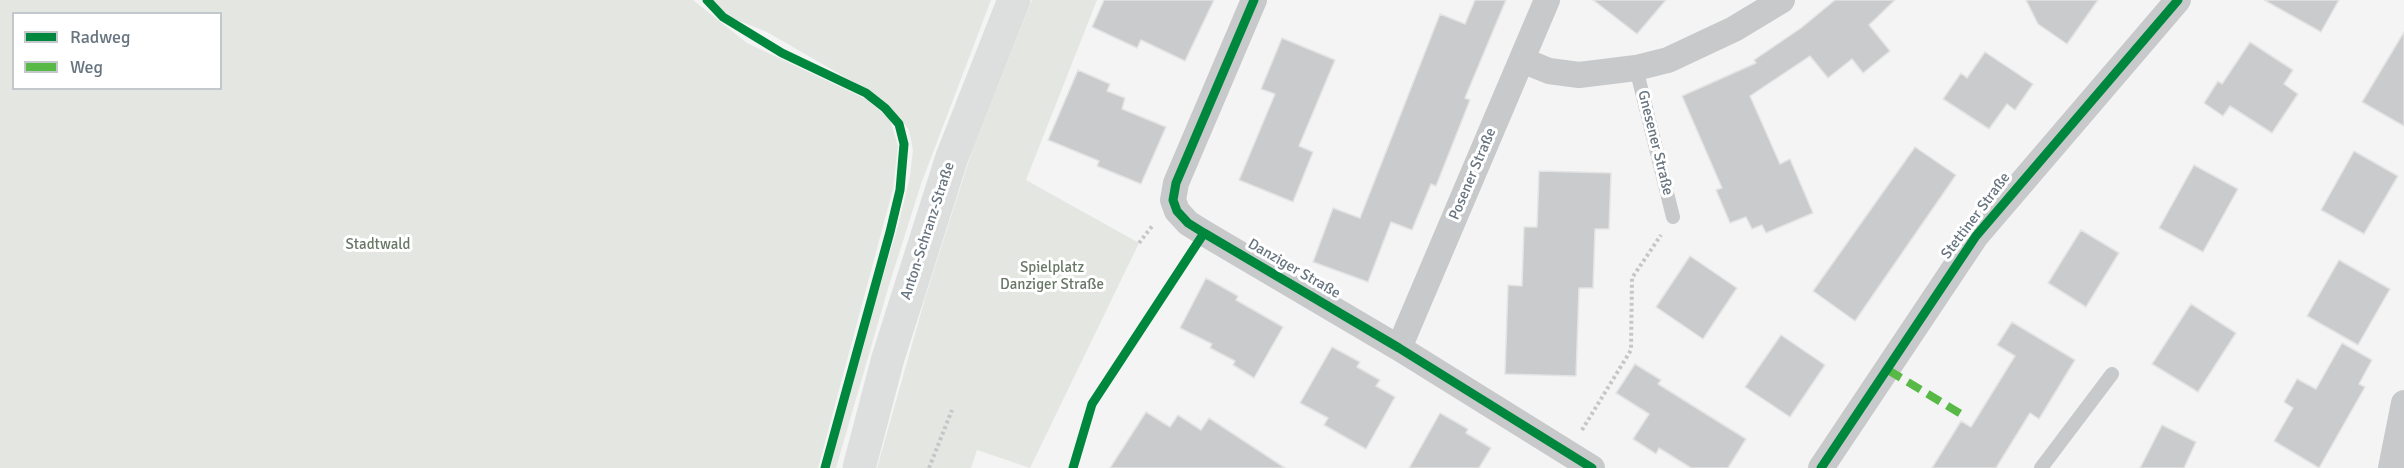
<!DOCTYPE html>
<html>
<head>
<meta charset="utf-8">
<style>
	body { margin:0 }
	#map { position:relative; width:2404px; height:468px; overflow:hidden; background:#f4f4f4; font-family:Signika,sans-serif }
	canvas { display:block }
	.legend { position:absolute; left:12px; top:12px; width:210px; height:78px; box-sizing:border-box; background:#fff; border:2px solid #c3c8cc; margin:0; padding:8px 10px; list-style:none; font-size:18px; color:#687580 }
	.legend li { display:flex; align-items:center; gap:12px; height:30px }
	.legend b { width:30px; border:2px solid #c3c8cc }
</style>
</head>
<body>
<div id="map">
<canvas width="2404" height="468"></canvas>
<ul class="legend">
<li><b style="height:8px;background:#00873e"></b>Radweg</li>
<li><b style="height:8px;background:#58b947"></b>Weg</li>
</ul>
</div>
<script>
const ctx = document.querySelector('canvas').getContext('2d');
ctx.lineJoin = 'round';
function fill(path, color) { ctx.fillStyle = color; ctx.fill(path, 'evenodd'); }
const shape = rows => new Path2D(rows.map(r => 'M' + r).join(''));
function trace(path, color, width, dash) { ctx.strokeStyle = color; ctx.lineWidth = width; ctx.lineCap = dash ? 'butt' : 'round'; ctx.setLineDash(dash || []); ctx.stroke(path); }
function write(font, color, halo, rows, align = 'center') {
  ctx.font = font + ' Signika,sans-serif'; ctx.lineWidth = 6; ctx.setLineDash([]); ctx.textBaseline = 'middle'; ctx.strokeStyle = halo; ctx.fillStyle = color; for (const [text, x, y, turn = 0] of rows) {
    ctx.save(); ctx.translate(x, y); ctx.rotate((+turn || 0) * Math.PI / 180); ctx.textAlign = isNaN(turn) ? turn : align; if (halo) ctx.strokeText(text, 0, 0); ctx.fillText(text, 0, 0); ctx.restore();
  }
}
const green = shape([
	[0,0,693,0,747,43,868,100,890,120,898,146,893,189,818,468,0,468],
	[14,14,220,14,220,88,14,88],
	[702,0,991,0,921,184,889,285,836,468,829,468,853,376,898,226,910,176,913,150,909,130,898,116,869,91,767,32,732,18],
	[1032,0,1097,0,1026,180,1139,243,1030,468,977,450,971,468,877,468,926,295,972,151]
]);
const building = shape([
	[1104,0,1214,0,1185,61,1141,40,1137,48,1092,27,1104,0],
	[1475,0,1506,0,1465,98,1470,100,1436,186,1431,184,1412,230,1391,222,1368,282,1313,262,1333,208,1360,218,1440,14,1465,24,1475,0],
	[1593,0,1666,0,1637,34,1593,0],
	[1835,0,1895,0,1869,25,1890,51,1863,73,1852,59,1828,78,1810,56,1750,96,1780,164,1790,159,1813,213,1766,233,1762,225,1752,229,1746,217,1730,223,1716,190,1722,188,1682,96,1756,63,1754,60,1801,28,1835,0],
	[2026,0,2098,0,2067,44,2038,24,2026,0],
	[2264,0,2339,0,2321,32,2264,0],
	[2404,32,2404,126,2362,102,2404,32],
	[1282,38,1335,60,1299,146,1313,152,1293,202,1239,180,1275,94,1261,89,1282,38],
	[2250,42,2293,70,2284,84,2298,94,2272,133,2230,106,2223,116,2204,103,2218,81,2222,84,2250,42],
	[1985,52,2033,84,2015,110,2007,104,1989,129,1943,99,1961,73,1967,78,1985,52],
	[1078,70,1110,84,1107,91,1125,98,1122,109,1166,127,1141,184,1097,166,1099,161,1048,140,1078,70],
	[1915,147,1956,175,1855,321,1813,291,1915,147],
	[2354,151,2398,176,2364,234,2321,210,2354,151],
	[2194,165,2238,189,2203,252,2159,228,2194,165],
	[1539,171,1611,173,1609,229,1595,229,1593,288,1579,288,1576,376,1505,374,1508,285,1522,286,1524,227,1537,227,1539,171],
	[2081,230,2119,253,2086,307,2048,283,2081,230],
	[1690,256,1737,288,1703,339,1656,307,1690,256],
	[2339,260,2390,289,2358,345,2307,316,2339,260],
	[1206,278,1238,296,1236,300,1283,327,1254,378,1233,365,1235,361,1210,348,1212,344,1180,328,1206,278],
	[2191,304,2236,333,2198,392,2152,364,2191,304],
	[2012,322,2075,360,2039,419,2030,413,1996,468,1932,468,1961,421,1971,427,2015,356,1997,345,2012,322],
	[1781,335,1825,365,1790,417,1745,387,1781,335],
	[2342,343,2372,360,2359,384,2365,387,2319,468,2274,441,2293,408,2284,402,2297,379,2316,389,2342,343],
	[1332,347,1360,362,1357,367,1380,380,1376,386,1395,397,1366,449,1324,425,1328,418,1300,403,1332,347],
	[1635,364,1661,380,1658,384,1746,439,1728,468,1691,468,1659,448,1656,454,1633,439,1649,414,1616,393,1635,364],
	[1146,412,1170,427,1178,415,1201,430,1209,418,1285,468,1110,468,1146,412],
	[1440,413,1468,429,1466,433,1491,448,1479,468,1409,468,1440,413],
	[2162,425,2196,442,2184,468,2140,468,2162,425]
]);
const path = shape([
	[1139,243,1153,225],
	[1582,430,1631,350,1632,278,1661,235],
	[929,468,952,410]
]);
const service = shape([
	[1636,68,1673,217],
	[2041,468,2112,374]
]);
const minor = shape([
	[1254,0,1176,183,1173,200,1177,211,1188,223,1204,233,1399,348,1592,468],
	[1522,60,1549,71,1579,75,1636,68,1668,60,1734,29,1782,0],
	[1399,348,1547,0],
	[1821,468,1976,236,2178,0],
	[2391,468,2404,403]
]);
const secondary = shape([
	[859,468,888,358,952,157,1014,0]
]);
const quiet = shape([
	[1888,370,1966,417]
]);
const cycleway = shape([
	[707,0,723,17,782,53,866,93,885,108,899,124,904,144,900,190,890,232,825,468],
	[1254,0,1176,183,1173,200,1177,211,1188,223,1204,233,1399,348,1592,468],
	[1073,468,1092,404,1204,233],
	[1821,468,1976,236,2178,0]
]);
const streetNames = [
	["Gnesener Straße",1655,143,76],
	["Posener Straße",1473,174,-67],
	["Stettiner Straße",1976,216,-53],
	["Anton-Schranz-Straße",928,231,-72],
	["Danziger Straße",1294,269,30]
];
const parkNames = [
	["Stadtwald",378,245],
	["Spielplatz",1052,268],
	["Danziger Straße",1052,285]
];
fill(green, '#e3e6e1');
fill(building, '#cacbcc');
trace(building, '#e4e4e4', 1.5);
trace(path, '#c5c6c7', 4, [3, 3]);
trace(service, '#c7c9ca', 14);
trace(minor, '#c7c9ca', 26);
trace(secondary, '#dddede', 33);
trace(quiet, '#58b947', 8, [15, 8]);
trace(cycleway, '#00873e', 9);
write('15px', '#687580', '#fff', streetNames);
write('15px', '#697866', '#fff', parkNames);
</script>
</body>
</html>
